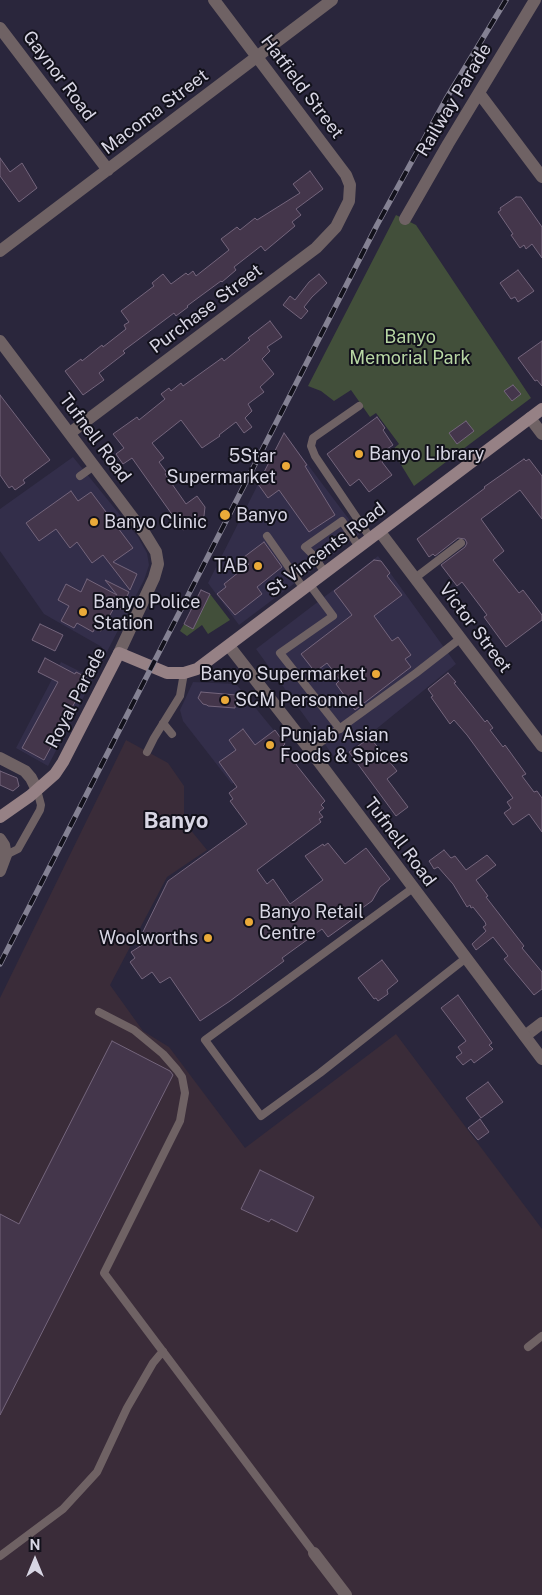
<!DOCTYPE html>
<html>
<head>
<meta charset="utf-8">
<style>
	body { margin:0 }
	#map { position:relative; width:542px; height:1595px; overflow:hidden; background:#2a263c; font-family:"Public Sans",sans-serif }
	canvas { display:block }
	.north { position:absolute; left:10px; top:1535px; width:50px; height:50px; -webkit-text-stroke:4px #12111b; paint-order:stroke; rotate:0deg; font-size:14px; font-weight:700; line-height:20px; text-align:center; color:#d8d6e4 }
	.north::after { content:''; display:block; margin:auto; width:18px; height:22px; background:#d8d6e4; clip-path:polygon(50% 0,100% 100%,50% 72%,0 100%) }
</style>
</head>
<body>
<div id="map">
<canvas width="542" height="1595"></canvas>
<div class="north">N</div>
</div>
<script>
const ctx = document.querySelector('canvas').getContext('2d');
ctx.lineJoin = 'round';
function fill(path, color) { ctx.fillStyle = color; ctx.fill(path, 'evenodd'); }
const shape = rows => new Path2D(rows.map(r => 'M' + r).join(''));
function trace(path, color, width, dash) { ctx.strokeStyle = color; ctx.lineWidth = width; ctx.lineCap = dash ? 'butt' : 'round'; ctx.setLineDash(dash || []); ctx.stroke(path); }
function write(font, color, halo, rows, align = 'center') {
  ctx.font = font + ' "Public Sans",sans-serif'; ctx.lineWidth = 4; ctx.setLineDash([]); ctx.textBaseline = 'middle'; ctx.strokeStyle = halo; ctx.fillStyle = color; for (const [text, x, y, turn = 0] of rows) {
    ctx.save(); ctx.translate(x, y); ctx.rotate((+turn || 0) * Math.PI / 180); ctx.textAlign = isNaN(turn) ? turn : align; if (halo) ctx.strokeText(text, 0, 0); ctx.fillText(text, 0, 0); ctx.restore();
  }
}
const built = shape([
	[284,433,360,534,239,625,208,583],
	[73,457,138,537,147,553,149,565,144,580,48,766,16,748,61,662,87,675,102,647,44,614,0,551,0,509],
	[378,556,456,664,337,761,256,649],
	[193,682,236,684,285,744,232,784,183,721,180,710]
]);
const industrial = shape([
	[126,740,168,763,184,786,184,822,207,850,167,877,110,985,143,1031,169,1047,245,1148,396,1034,542,1229,542,1595,0,1595,0,998]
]);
const green = shape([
	[396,215,416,225,531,398,414,486,392,450,399,444,376,413,370,417,351,390,334,401,321,391,308,386],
	[210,594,230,620,208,634,202,625,187,636,180,631,184,624,193,628]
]);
const building = shape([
	[0,158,10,172,22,163,37,188,19,202,0,176,0,158],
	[310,171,323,189,296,209,301,215,292,222,295,226,265,251,261,246,234,267,236,270,222,282,221,281,187,306,188,307,176,316,174,313,123,351,125,353,99,373,104,380,83,395,65,371,81,359,82,361,102,345,103,347,126,329,124,325,129,322,121,311,154,286,152,283,163,274,171,284,186,273,188,275,193,271,196,276,229,250,221,239,237,227,240,230,255,218,257,220,300,193,293,184,310,171],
	[516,197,521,197,542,227,542,258,532,244,526,249,524,245,520,248,511,235,513,234,498,212,501,210,500,208,516,197],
	[518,270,534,291,518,302,515,297,511,299,500,283,518,270],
	[319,274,327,283,312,297,304,307,308,311,301,319,283,305,290,296,295,300,309,282,319,274],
	[270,321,282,337,267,347,270,351,262,359,274,374,260,387,264,392,248,404,252,411,245,418,252,427,244,433,236,422,219,435,220,436,202,448,181,420,152,443,164,458,159,462,167,473,165,474,186,504,197,496,205,507,204,516,183,530,132,458,123,464,116,454,124,448,113,434,137,417,139,420,165,399,161,394,169,388,171,391,181,383,183,386,222,358,224,361,250,340,248,338,270,321],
	[542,341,542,386,537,380,535,381,518,358,542,341],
	[513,385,521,394,512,401,504,391,513,385],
	[0,395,50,460,23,480,25,483,15,490,12,486,9,488,0,475,0,395],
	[377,417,385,428,383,430,393,445,387,449,391,455,382,462,392,475,369,492,359,479,350,486,327,454,377,417],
	[466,421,474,431,457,444,449,433,466,421],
	[284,433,307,465,305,466,335,515,309,532,279,490,268,498,258,484,284,433],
	[524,459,526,461,529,459,542,476,542,519,520,490,481,519,504,551,493,560,519,593,523,590,542,615,542,620,506,647,484,617,487,615,462,582,457,586,441,565,465,547,467,543,465,539,458,538,435,556,433,554,429,557,417,539,485,488,484,487,524,459],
	[71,491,78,501,91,492,133,548,113,562,137,574,130,590,103,555,92,563,77,542,70,548,56,529,39,541,26,523,71,491],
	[264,542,282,567,257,587,262,594,235,615,217,594,226,587,224,584,249,564,244,557,264,542],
	[374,560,381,561,390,573,387,576,402,595,374,616,392,641,398,637,411,655,405,659,411,667,355,710,336,684,340,680,327,663,315,672,301,654,352,615,334,591,374,560],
	[87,579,117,595,105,580,129,592,121,609,115,606,101,631,95,628,93,632,77,623,74,628,61,621,69,606,58,600,66,584,81,592,87,579],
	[201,590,210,594,193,629,184,624,201,590],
	[40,624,63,635,55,651,32,640,40,624],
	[45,658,75,674,76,672,86,677,74,699,76,700,44,760,22,748,58,682,38,672,45,658],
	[448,673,456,682,454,683,485,722,487,720,493,728,490,730,503,747,505,745,526,774,522,776,534,792,537,791,542,798,542,832,529,814,513,825,504,813,511,808,507,802,513,798,467,735,454,720,450,724,431,697,433,696,428,689,448,673],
	[201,692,236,695,235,708,208,706,207,705,203,704,198,698,201,692],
	[243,729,255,745,275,730,285,744,283,746,298,767,325,801,321,805,324,808,319,812,323,817,319,819,321,822,257,870,267,884,273,879,290,904,323,880,305,856,323,844,324,846,328,843,345,864,366,848,390,879,380,887,372,901,358,911,360,914,328,937,322,929,282,958,284,961,230,1001,200,1021,170,977,160,983,152,972,142,979,130,962,135,958,131,952,142,945,139,940,168,881,247,824,230,801,233,799,229,793,237,787,219,762,236,750,229,740,243,729],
	[367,740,369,742,372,740,397,771,387,779,408,807,396,816,349,752,367,740],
	[0,771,17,778,19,786,13,791,0,785,0,771],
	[444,850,451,858,455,856,466,870,487,855,496,865,476,880,488,896,486,897,524,946,522,948,542,972,542,989,534,995,504,959,508,956,493,937,476,950,472,944,486,931,483,927,486,925,485,922,473,907,471,908,470,905,467,907,453,884,438,867,434,869,429,861,444,850],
	[382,960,398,981,387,990,388,994,378,1001,376,998,374,999,358,978,382,960],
	[458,995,492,1043,489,1045,493,1049,474,1063,471,1059,463,1065,456,1057,462,1053,458,1047,466,1041,441,1008,458,995],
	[112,1041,170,1071,173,1075,0,1415,0,1214,19,1224,112,1041],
	[488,1082,503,1102,481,1118,466,1098,488,1082],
	[480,1119,489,1132,478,1140,468,1128,480,1119],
	[260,1170,314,1197,297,1232,271,1219,269,1222,241,1209,260,1170]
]);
const service = shape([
	[359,406,313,438,311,446,315,456,371,539],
	[80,476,94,466],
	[267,536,304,589],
	[325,573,314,556,305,547,342,521,359,547],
	[415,578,461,543],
	[310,585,333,616,280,653,340,729],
	[163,723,172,734],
	[310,750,416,673,461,638],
	[147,752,154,738,180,696,184,673],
	[6,855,18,849,40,810,41,805,37,790],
	[413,888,205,1040,261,1116,320,1073,466,958],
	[99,1012,134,1030,163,1054,177,1070,182,1077,185,1093,180,1121,104,1273,314,1553],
	[528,1347,542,1336],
	[0,1556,63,1509,97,1472,127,1408,153,1363,163,1351]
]);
const minor = shape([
	[0,28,108,170],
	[479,93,542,177],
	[405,219,448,144,535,0],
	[0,251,332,0],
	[530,418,542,434],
	[70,433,316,248,336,227,349,201,350,185,346,175,214,0],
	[380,532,542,746],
	[0,758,25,771,31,778,37,790],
	[0,839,4,845,6,855,0,871],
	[525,1036,542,1023],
	[314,1553,346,1595]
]);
const tertiary = shape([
	[0,341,145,534,156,552,158,564,154,578,119,653],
	[229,646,310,750,542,1059]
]);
const secondary = shape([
	[0,817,30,796,55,774,63,762,119,653,167,673,184,673,197,669,542,409]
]);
const rail = shape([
	[0,964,377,225,446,99,506,0]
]);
const markers = [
	[359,454,5,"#eaaa39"],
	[286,466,5,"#eaaa39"],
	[225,515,6,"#eaaa39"],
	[94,522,5,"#eaaa39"],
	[258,566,5,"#eaaa39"],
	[83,612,5,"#eaaa39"],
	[376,674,5,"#eaaa39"],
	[225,700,5,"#eaaa39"],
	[270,745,5,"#eaaa39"],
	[249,922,5,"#eaaa39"],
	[208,938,5,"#eaaa39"]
];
const streetNames = [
	["Gaynor Road",59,76,53],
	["Hatfield Street",302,87,53],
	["Railway Parade",454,100,-59],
	["Macoma Street",155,112,-37],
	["Purchase Street",206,309,-37],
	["Tufnell Road",95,438,53],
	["St Vincents Road",326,550,-37],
	["Victor Street",475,628,53],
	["Royal Parade",76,698,-63],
	["Tufnell Road",400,842,53]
];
const parkNames = [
	["Banyo",410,337],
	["Memorial Park",410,358]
];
const poiNames = [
	["Banyo Library",369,454],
	["5Star",276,456,"right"],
	["Supermarket",276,477,"right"],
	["Banyo",236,515],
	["Banyo Clinic",104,522],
	["TAB",248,566,"right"],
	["Banyo Police",93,602],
	["Station",93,623],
	["Banyo Supermarket",366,674,"right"],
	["SCM Personnel",235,700],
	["Punjab Asian",280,735],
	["Foods & Spices",280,756],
	["Banyo Retail",259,912],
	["Centre",259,933],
	["Woolworths",198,938,"right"]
];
const districtNames = [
	["Banyo",176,821]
];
fill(built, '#332e4a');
fill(industrial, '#3a2c39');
fill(green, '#424f3a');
fill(building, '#44364b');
trace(building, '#74657c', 1);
trace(service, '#6f6264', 8);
trace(minor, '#6f6264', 12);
trace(tertiary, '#6f6264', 12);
trace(secondary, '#968185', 12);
trace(rail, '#848193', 5.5);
trace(rail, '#12111b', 4, [11]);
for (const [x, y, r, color] of markers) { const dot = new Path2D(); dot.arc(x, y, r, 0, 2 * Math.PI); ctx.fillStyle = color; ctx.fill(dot); trace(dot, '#12111b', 2); }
write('18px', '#d8d6e4', '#12111b', streetNames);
write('18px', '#b7d6a3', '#12111b', parkNames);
write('18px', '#d8d6e4', '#12111b', poiNames, 'left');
write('bold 22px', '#d8d6e4', '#12111b', districtNames);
</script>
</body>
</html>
